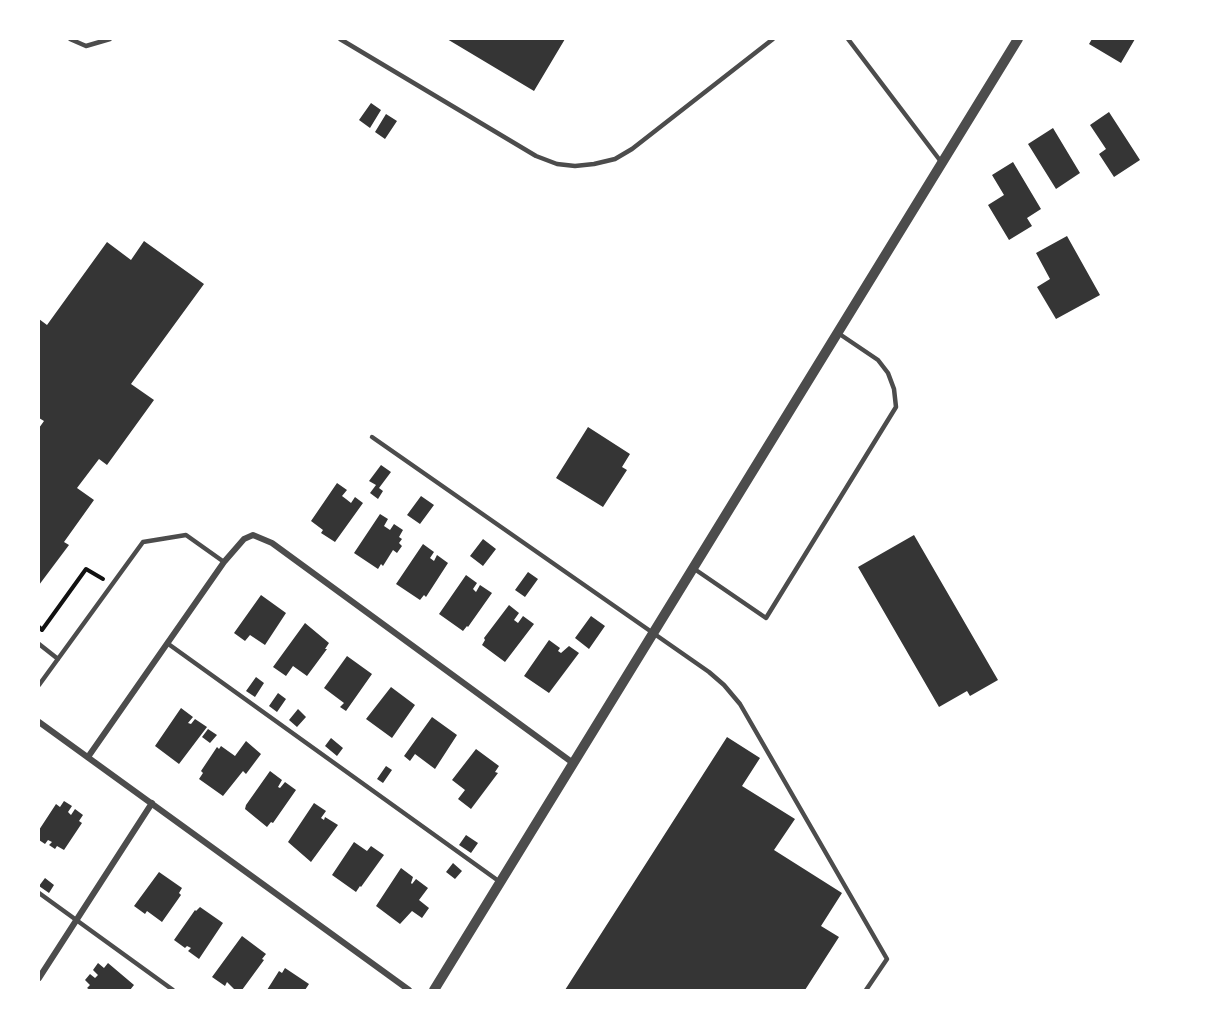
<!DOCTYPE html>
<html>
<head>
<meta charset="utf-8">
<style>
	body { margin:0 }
	#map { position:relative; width:1213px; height:1029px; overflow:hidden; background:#fff; font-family:Literata,serif }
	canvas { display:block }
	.frame { position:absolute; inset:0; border:40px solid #fff; pointer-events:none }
</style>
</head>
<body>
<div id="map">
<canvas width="1213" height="1029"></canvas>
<div class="frame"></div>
</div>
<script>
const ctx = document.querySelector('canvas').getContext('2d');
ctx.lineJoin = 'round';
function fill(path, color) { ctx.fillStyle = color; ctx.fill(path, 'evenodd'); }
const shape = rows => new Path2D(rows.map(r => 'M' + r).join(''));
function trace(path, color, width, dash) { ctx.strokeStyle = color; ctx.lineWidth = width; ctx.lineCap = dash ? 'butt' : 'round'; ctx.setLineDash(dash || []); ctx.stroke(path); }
const building = shape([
	[447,39,565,39,534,91],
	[1092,39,1135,39,1121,63,1089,44],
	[371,103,381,110,370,128,359,120],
	[1109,112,1140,160,1114,177,1099,154,1106,149,1090,125],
	[386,114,397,121,385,139,375,132],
	[1053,128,1080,173,1056,189,1028,144],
	[1013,162,1041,209,1027,218,1032,226,1009,240,988,205,1004,195,992,175],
	[1067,236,1100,295,1056,319,1037,287,1050,279,1036,253],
	[144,241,204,284,131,384,154,400,107,465,99,459,77,488,94,500,64,542,69,545,39,585,39,428,44,421,39,418,39,319,47,325,107,242,131,260],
	[588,427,630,454,622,467,627,470,603,507,556,478],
	[381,465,391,472,379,488,383,491,378,499,370,493,376,485,369,481],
	[337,483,347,490,342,496,346,499,351,503,355,497,363,503,335,542,321,533,323,530,311,521],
	[421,496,434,505,420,524,407,515],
	[380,514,388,519,384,526,390,530,394,524,403,530,399,537,402,539,399,543,402,546,397,553,393,550,383,566,381,564,378,569,354,553],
	[914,535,998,680,970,696,967,691,939,707,858,567],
	[483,539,496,549,483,566,470,556],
	[423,544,434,552,430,558,434,561,437,555,448,563,426,597,424,595,420,600,396,584],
	[528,572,538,579,525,597,515,590],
	[466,575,477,583,473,589,476,592,480,585,492,593,468,627,467,626,463,631,439,614],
	[261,595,286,613,265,645,250,635,245,641,234,633],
	[509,605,519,613,514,620,518,623,523,616,534,624,505,662,482,645,485,640,484,638],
	[591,616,605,626,589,649,575,638],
	[305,623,329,643,325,649,327,649,307,676,293,666,286,676,273,667],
	[549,640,560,648,558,651,561,653,569,646,579,653,549,693,524,676],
	[347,656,372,674,346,711,340,707,344,703,324,688],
	[256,677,264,683,255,697,246,691],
	[391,687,415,705,392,738,366,719],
	[278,693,286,699,277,712,269,706],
	[181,708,193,717,188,723,191,724,195,719,207,727,179,764,155,746],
	[298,709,306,717,297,727,289,720],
	[432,717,457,735,435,769,415,754,410,761,404,756],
	[208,729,217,735,210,743,202,737],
	[727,737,760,758,742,786,795,819,774,850,842,893,821,926,839,937,805,990,565,990],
	[331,738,343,748,337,756,325,746],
	[246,741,261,754,246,774,243,771,223,796,199,779,203,773,201,771,217,747,219,749,221,746,235,756],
	[476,749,499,766,495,772,498,773,471,809,458,799,465,790,452,780],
	[386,766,392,770,383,783,377,779],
	[270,771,282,780,278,787,280,788,285,782,296,790,273,823,271,822,267,827,245,809,246,805],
	[64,801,72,806,68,812,71,815,75,809,83,815,79,821,82,823,64,850,57,846,55,849,49,845,52,842,48,840,45,844,39,840,39,830,56,804,60,807],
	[314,803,326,811,321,818,324,820,325,817,338,825,311,862,288,842],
	[466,835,478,843,471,853,459,845],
	[354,842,367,851,371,846,384,855,361,887,360,886,356,892,332,875],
	[453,863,462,871,455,879,446,872],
	[401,868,413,877,411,883,412,884,416,879,428,888,419,900,429,908,422,918,412,911,400,924,376,906],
	[159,872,182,888,179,893,181,895,162,922,147,911,145,914,134,906],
	[45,878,54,885,49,893,39,886],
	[200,907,223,923,199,959,188,951,191,948,187,946,185,948,174,940,195,910,196,911],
	[242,936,266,954,262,959,264,960,242,990,235,990,227,982,225,986,212,977],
	[98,963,104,968,108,963,134,985,130,990,90,990,87,988,90,985,85,980,90,974,95,978,98,975,93,970],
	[285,968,309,984,305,990,267,990,279,971,282,973]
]);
const path = shape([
	[39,627,42,630,86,569,103,579]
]);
const service = shape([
	[70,39,86,46,110,39],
	[340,39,536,156,557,164,575,166,594,164,615,159,632,149,773,39],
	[848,39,942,163],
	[372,437,709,672,724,685,740,704,887,959,866,990],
	[693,568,766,618,896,407,894,389,888,373,878,360,838,333],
	[167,643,500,882],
	[39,644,58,659],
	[39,685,143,542,186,535,224,562],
	[39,893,173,990]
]);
const minor = shape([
	[39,722,409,990],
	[88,757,224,562,244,539,253,535,272,543,573,763],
	[39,978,152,803]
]);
const tertiary = shape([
	[434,990,1018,39]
]);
fill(building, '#353535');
trace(path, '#111', 4);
trace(service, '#4c4c4c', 4.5);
trace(minor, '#4c4c4c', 6);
trace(tertiary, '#4c4c4c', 10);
</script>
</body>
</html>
